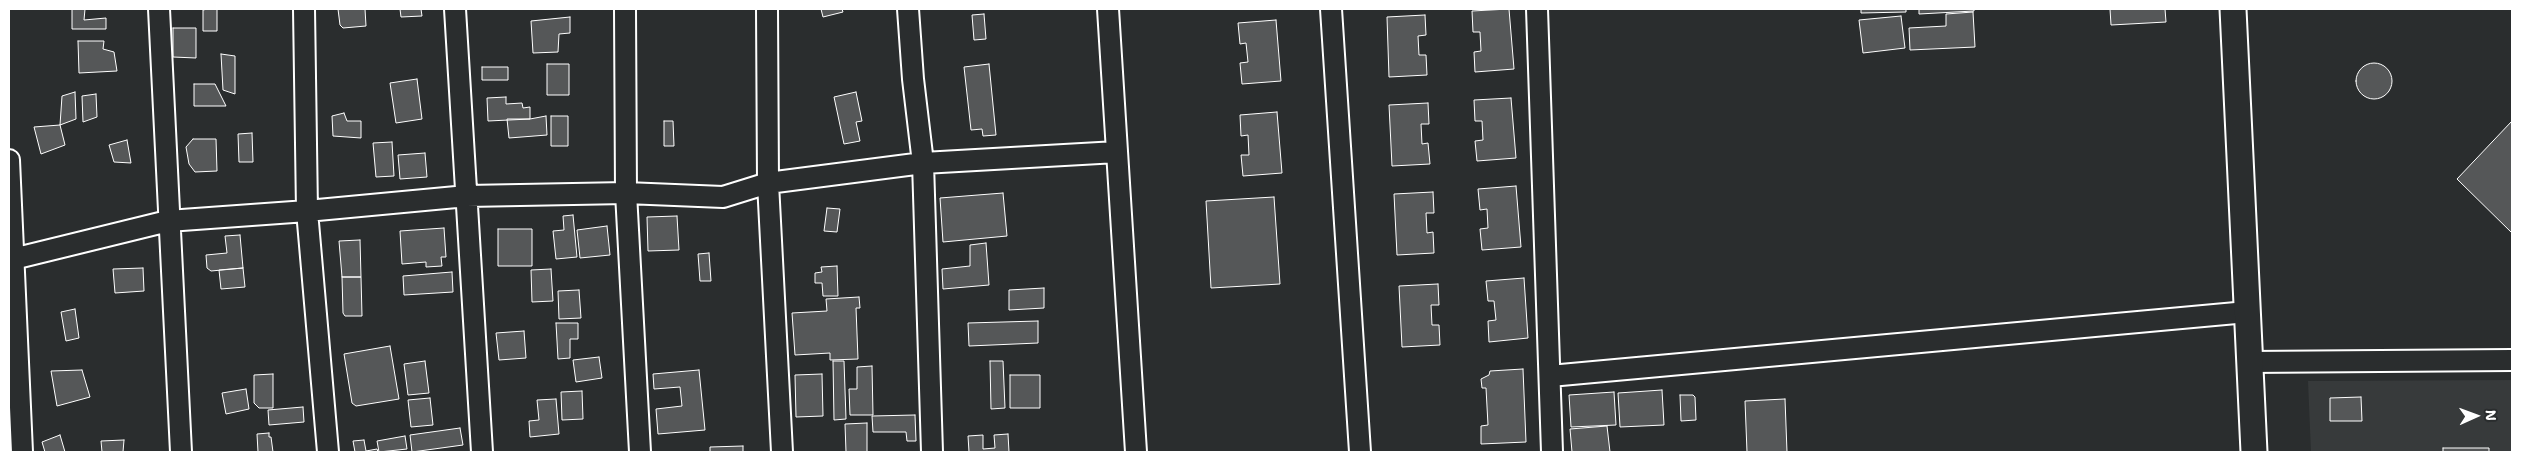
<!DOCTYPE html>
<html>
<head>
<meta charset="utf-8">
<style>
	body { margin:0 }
	#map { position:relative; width:2521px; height:461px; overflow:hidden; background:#2a2d2e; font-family:"Shantell Sans",sans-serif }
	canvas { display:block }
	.frame { position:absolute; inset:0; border:10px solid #fff; pointer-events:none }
	.north { position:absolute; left:2451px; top:391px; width:50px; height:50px; -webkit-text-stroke:4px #2a2d2e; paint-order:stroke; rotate:88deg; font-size:14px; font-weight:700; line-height:20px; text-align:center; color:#fff }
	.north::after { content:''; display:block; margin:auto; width:18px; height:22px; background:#fff; clip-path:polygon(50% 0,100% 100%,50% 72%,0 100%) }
</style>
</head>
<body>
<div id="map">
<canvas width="2521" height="461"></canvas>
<div class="frame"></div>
<div class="north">N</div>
</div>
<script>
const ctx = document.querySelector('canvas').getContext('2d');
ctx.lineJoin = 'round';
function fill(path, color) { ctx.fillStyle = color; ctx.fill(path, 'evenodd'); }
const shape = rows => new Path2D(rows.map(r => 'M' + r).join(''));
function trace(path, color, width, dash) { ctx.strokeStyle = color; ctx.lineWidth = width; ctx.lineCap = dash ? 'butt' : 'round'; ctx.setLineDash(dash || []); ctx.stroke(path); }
const built = shape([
	[2512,380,2512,452,2311,452,2308,381]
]);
const building = shape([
	[72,9,85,9,84,20,106,18,106,29,72,29,72,9],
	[208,9,217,9,217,31,203,31,203,10,208,9],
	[338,9,365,9,366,26,343,28,340,25,338,9],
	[400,9,421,9,422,16,401,17,400,9],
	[821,9,842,9,843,12,823,17,821,9],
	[1509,9,1514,69,1475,72,1474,52,1481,51,1480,32,1473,32,1472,11,1509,9],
	[1861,9,1906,9,1906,12,1861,13,1861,9],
	[1919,9,1974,9,1974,11,1919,14,1919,9],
	[2110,9,2165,9,2166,22,2111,25,2110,9],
	[1973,12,1975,47,1910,50,1909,28,1946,26,1946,14,1973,12],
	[984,14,986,39,974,40,972,15,984,14],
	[1425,15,1426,35,1418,36,1419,55,1426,55,1427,75,1389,77,1387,17,1425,15],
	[1901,16,1905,48,1863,53,1859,20,1901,16],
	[570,17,570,33,559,34,558,52,533,53,531,21,570,17],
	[1276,20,1281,81,1242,84,1240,63,1248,62,1246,43,1240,44,1238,23,1276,20],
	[173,28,196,28,196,58,173,57,173,28],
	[78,41,104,41,103,49,114,52,117,71,79,73,78,41],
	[221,54,235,56,235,94,223,90,221,54],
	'2356 81a18 18 0 1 1 36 0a18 18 0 1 1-36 0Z',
	[547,64,569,64,569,95,547,95,547,64],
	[989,64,996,135,983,136,982,129,971,130,964,67,989,64],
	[482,67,508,67,508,80,482,80,482,67],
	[417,79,422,119,396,123,390,83,417,79],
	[194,84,215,84,226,106,194,106,194,84],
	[75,92,76,119,60,125,62,96,75,92],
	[856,92,862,121,856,122,860,141,844,144,834,97,856,92],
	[96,94,97,117,83,122,82,96,96,94],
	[506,97,506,104,522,103,523,108,530,107,530,119,488,121,487,98,506,97],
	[1511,98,1516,158,1477,161,1475,141,1483,140,1482,121,1475,121,1474,100,1511,98],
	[1428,103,1429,124,1421,124,1422,144,1428,143,1430,164,1392,166,1389,105,1428,103],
	[1277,112,1282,173,1243,176,1241,155,1249,155,1248,135,1241,136,1240,115,1277,112],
	[344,113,347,121,361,121,361,138,333,136,332,116,344,113],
	[546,116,547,135,509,138,507,119,530,119,546,116],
	[551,116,568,116,568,146,551,146,551,116],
	[664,121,673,121,674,146,664,146,664,121],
	[2512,121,2512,233,2457,179,2512,121],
	[60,125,65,145,41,154,34,127,60,125],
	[252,133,253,162,239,162,238,134,252,133],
	[193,139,216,139,217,171,195,172,189,164,186,147,193,139],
	[127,140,131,163,114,162,109,145,127,140],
	[392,142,394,176,376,177,373,143,392,142],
	[425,153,427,177,400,179,398,155,425,153],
	[1516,186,1521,247,1482,250,1480,229,1488,228,1487,209,1480,210,1478,189,1516,186],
	[1433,192,1434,213,1426,213,1427,233,1433,232,1434,253,1397,255,1394,194,1433,192],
	[1003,193,1007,236,943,242,940,198,1003,193],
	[1274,197,1280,284,1211,288,1206,201,1274,197],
	[827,208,840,209,837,232,824,231,827,208],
	[573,215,577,257,556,259,553,231,564,230,563,216,573,215],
	[677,216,679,250,648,251,647,217,677,216],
	[607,226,610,255,580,258,577,230,607,226],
	[444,228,446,257,441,257,442,266,426,267,426,262,402,264,400,231,444,228],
	[498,229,532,229,532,266,498,266,498,229],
	[240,235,243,268,211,271,207,268,206,255,227,253,225,236,240,235],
	[360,240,361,277,342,277,339,241,360,240],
	[986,243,989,285,943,289,942,269,970,266,970,245,986,243],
	[709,253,711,281,700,281,698,254,709,253],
	[837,266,838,296,823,296,822,283,815,283,815,273,822,272,821,267,837,266],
	[143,268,144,291,115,293,113,269,143,268],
	[243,268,245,287,221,289,219,270,243,268],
	[551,269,553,301,532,302,531,270,551,269],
	[452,272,453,292,404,295,403,276,452,272],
	[342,277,361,277,362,316,345,316,343,313,342,277],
	[1524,278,1528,338,1489,342,1488,321,1496,320,1494,301,1488,301,1486,281,1524,278],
	[1438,284,1439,305,1431,305,1432,325,1439,325,1440,345,1402,347,1399,286,1438,284],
	[1044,288,1044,308,1009,310,1009,290,1044,288],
	[579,290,581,318,559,319,558,291,579,290],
	[859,297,860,308,856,308,858,359,830,360,830,353,795,355,792,313,827,311,826,299,859,297],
	[75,309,79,338,66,341,61,312,75,309],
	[1038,321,1038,343,969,346,968,323,1038,321],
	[556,323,578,323,578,339,570,339,570,358,558,359,556,323],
	[524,331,526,358,499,360,496,333,524,331],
	[390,346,399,399,356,406,352,403,344,354,390,346],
	[599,357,602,378,576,382,573,360,599,357],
	[425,361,429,393,408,395,404,364,425,361],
	[833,361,844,361,846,419,834,420,833,361],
	[990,361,1003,361,1005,408,991,409,990,361],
	[872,366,873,415,850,415,849,389,857,389,857,367,872,366],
	[1523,369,1526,442,1481,444,1481,426,1488,425,1486,388,1482,388,1481,379,1489,375,1490,371,1523,369],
	[82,370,90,397,57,406,51,371,82,370],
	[699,370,705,430,658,434,656,409,682,406,680,387,654,389,653,374,699,370],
	[273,374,273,408,259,408,254,403,254,375,273,374],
	[822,374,823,416,796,417,795,375,822,374],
	[1010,375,1040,375,1040,408,1010,408,1010,375],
	[246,389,249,409,226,414,222,393,246,389],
	[1662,390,1664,425,1620,427,1618,393,1662,390],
	[582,391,583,419,562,420,561,392,582,391],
	[1614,392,1616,425,1571,427,1569,395,1614,392],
	[1680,395,1693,395,1695,397,1696,420,1681,421,1680,395],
	[2361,397,2362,421,2330,421,2330,398,2361,397],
	[430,398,433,425,411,427,408,400,430,398],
	[556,399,559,434,530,437,529,421,539,420,537,400,556,399],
	[1785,399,1787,452,1747,452,1745,401,1785,399],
	[303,407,304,422,269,425,268,410,303,407],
	[915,415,916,441,907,441,906,432,873,432,872,416,915,415],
	[867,423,867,452,846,452,845,424,867,423],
	[1607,426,1610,452,1572,452,1570,429,1607,426],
	[460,428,463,445,412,452,410,435,460,428],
	[269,433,269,437,271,437,273,452,258,452,257,434,269,433],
	[1008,434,1009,452,969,452,968,436,983,435,983,449,995,448,994,435,1008,434],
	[60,435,65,452,45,452,42,442,60,435],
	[405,436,407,449,379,452,377,441,405,436],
	[124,440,123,452,102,452,101,441,124,440],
	[364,440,366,451,377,449,378,452,355,452,353,441,364,440],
	[743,446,743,452,710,452,710,447,743,446],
	[2443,448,2489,448,2489,452,2443,452,2443,448]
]);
const minor = shape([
	[159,9,181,452],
	[304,9,307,211,328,452],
	[455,9,482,452],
	[625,9,626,193,640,452],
	[767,9,768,183,782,452],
	[908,9,913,79,923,163,932,452],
	[1108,9,1136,452],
	[1331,9,1360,452],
	[1537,9,1552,452],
	[9,160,22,452],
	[9,260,168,221,307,211,467,196,626,193,723,197,768,183,923,163,1117,152],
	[2249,362,2512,360],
	[1550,376,2247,312]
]);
const major = shape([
	[2233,9,2254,452]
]);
fill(built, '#373a3b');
fill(building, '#555758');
trace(building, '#fff', 1);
trace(minor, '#fff', 24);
trace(major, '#fff', 29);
trace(minor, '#2a2d2e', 20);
trace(major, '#2a2d2e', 25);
</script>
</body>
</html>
